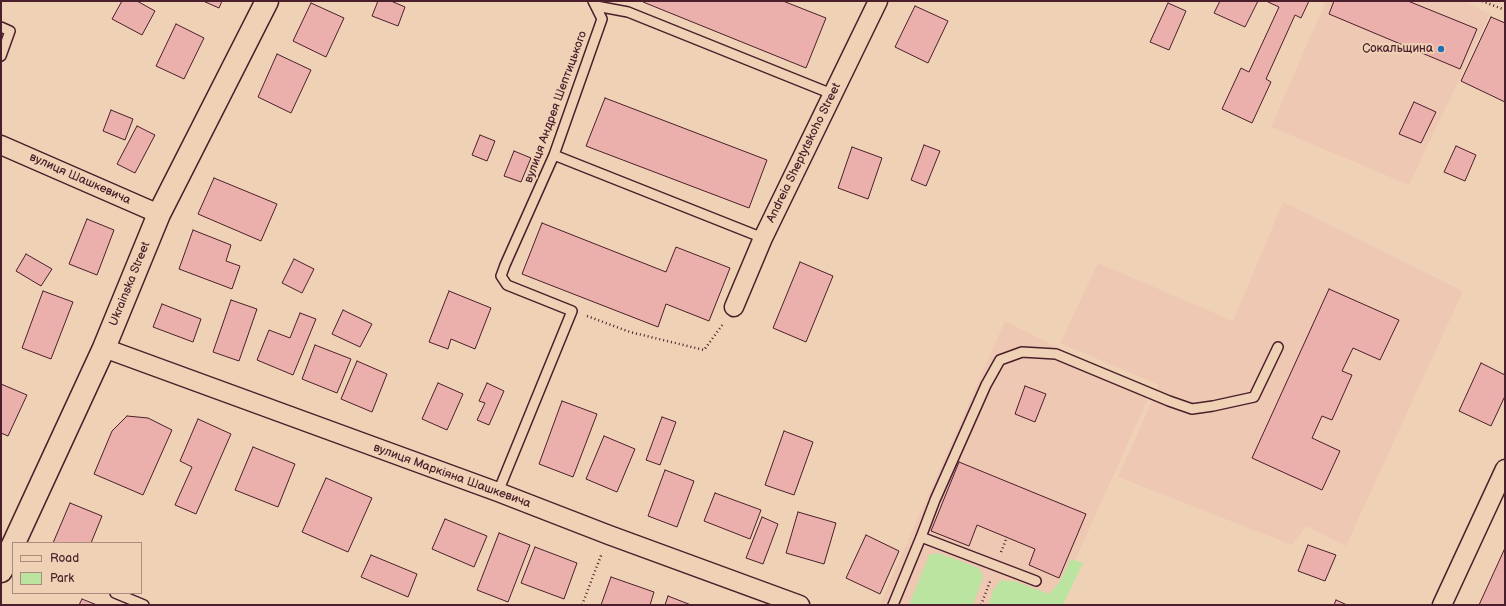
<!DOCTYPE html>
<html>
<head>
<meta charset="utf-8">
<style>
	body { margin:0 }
	#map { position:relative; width:1506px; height:606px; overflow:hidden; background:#efd2b6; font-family:"Balsamiq Sans",sans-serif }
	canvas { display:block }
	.frame { position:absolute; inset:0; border:2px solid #4a1f2b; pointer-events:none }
	.legend { position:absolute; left:12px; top:542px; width:130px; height:52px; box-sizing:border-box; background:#efd2b6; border:1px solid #ad8a7e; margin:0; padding:5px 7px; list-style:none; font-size:12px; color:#4a1f2b }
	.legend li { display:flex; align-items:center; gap:8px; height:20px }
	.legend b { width:20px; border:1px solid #ad8a7e }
</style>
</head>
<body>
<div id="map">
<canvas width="1506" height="606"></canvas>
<div class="frame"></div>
<ul class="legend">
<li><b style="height:5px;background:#efd2b6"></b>Road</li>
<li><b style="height:11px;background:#bbe4a0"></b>Park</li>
</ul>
</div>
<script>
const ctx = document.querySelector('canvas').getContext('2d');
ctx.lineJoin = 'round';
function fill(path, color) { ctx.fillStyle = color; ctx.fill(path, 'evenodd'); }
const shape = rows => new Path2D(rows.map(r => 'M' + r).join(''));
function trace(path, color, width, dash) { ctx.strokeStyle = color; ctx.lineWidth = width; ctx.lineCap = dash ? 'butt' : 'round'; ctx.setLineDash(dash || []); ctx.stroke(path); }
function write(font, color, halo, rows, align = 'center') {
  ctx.font = font + ' "Balsamiq Sans",sans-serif'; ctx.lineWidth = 4; ctx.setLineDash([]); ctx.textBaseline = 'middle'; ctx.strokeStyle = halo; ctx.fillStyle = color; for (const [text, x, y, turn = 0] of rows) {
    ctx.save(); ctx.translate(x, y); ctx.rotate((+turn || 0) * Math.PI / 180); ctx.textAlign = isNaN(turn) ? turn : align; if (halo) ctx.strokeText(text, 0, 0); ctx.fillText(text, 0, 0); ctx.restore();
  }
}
const built = shape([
	[1326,1,1464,1,1490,14,1409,185,1271,127],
	[1283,202,1463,291,1346,546,1306,526,1292,545,1118,477,1159,385,1060,343,1098,263,1233,321],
	[1005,321,1150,394,1055,605,880,604]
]);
const green = shape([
	[938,553,979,568,983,577,973,605,909,605,929,555],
	[1071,559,1083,563,1063,605,988,605,994,589,1001,580,1017,582,1049,594,1059,583]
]);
const building = shape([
	[122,1,137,1,155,11,142,35,112,19,122,1],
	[203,1,222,1,219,8,203,1],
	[378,1,391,1,405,7,398,26,372,16,378,1],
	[643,1,783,1,826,18,806,68,643,2,643,1],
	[1220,1,1258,1,1245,27,1214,13,1220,1],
	[1268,1,1309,1,1301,18,1295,15,1266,79,1271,82,1252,123,1222,109,1241,68,1249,72,1279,7,1268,2,1268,1],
	[1334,1,1408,1,1477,29,1460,69,1329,14,1334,1],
	[311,3,344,18,326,57,293,41,311,3],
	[1168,3,1186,11,1169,50,1150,42,1168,3],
	[915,6,948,21,928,63,895,47,915,6],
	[1491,17,1505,23,1505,102,1461,81,1491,17],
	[176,24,204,38,184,79,156,66,176,24],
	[277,54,311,70,291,113,258,97,277,54],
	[605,98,767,160,749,208,586,146,605,98],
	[1414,102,1436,112,1421,143,1399,134,1414,102],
	[111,110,133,119,125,140,103,131,111,110],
	[137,126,155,135,135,173,117,164,137,126],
	[480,135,495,141,487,161,472,155,480,135],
	[924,145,940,151,926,186,911,180,924,145],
	[1456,146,1476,155,1465,181,1444,172,1456,146],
	[852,147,882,158,868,199,838,188,852,147],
	[514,151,531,158,521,182,504,176,514,151],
	[214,178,277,204,261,241,198,214,214,178],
	[87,219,114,230,97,275,69,264,87,219],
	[542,223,666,272,676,247,730,268,709,321,666,304,658,327,522,274,542,223],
	[193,230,231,245,226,261,240,266,232,289,179,269,193,230],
	[26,254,52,269,41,286,16,271,26,254],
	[294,259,314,269,302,293,282,283,294,259],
	[800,262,833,276,806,342,773,328,800,262],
	[1329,289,1399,320,1380,360,1353,348,1342,371,1352,375,1332,420,1322,416,1312,438,1340,451,1322,490,1252,458,1329,289],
	[43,291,73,302,51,359,22,348,43,291],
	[449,291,491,308,475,349,451,339,448,349,429,342,449,291],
	[231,300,257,309,239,361,213,352,231,300],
	[162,304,201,319,193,342,153,327,162,304],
	[343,310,372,324,360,347,332,334,343,310],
	[300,313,316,319,293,375,257,360,269,330,290,338,300,313],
	[315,345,351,359,337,393,302,379,315,345],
	[357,361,387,374,372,412,341,399,357,361],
	[1481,363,1505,375,1505,396,1491,426,1459,411,1481,363],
	[438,383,463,394,447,430,422,419,438,383],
	[487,383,504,391,489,425,477,420,485,403,479,401,487,383],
	[1,384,27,395,8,436,1,433,1,384],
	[1025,386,1046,394,1035,422,1015,414,1025,386],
	[562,401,597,414,573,477,539,464,562,401],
	[127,416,148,418,172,430,143,495,94,474,112,431,127,416],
	[662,417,676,422,660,465,646,460,662,417],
	[198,419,231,434,196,514,175,505,192,467,180,461,198,419],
	[784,431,813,442,794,495,765,485,784,431],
	[604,436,635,449,617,492,586,479,604,436],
	[253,447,295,464,278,507,235,490,253,447],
	[959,462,1086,514,1059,578,1029,565,1035,549,977,525,969,546,931,531,959,462],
	[665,470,694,481,677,527,648,516,665,470],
	[326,478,372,498,348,552,302,532,326,478],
	[715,493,761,510,750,539,704,521,715,493],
	[70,503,102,516,91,543,53,543,70,503],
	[798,512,836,523,824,564,786,553,798,512],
	[762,517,778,524,763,564,746,558,762,517],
	[445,519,487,536,474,567,432,549,445,519],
	[499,533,530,545,508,602,477,590,499,533],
	[866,535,899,551,880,594,846,578,866,535],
	[1308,545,1336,555,1325,581,1298,571,1308,545],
	[535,547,577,563,564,599,521,583,535,547],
	[1505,548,1505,605,1479,605,1505,548],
	[371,555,417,574,408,597,361,577,371,555],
	[611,577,654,592,650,605,601,605,611,577],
	[668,596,691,605,665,605,668,596],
	[82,599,97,605,79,605,82,599],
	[1336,600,1347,605,1334,605,1336,600]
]);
const path = shape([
	[1482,1,1505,10],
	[587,316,630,332,704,350,723,324],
	[1001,552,1007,537],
	[582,605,602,553],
	[981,605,991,579]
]);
const lane = shape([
	[596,6,628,12,832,94],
	[1,27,10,31,1,56],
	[554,155,763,238],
	[498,492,572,311,507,285,501,276,505,265,554,155,602,19,593,1],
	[921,537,935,500,986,385,1000,360,1022,352,1056,354,1169,401,1192,409,1213,406,1254,397,1278,347],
	[115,593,144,605],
	[893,605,921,537,1036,581]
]);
const street = shape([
	[1,145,159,214],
	[734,307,763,238,878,1],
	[104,348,498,492,609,535,800,605],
	[1442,605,1505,469]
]);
const secondary = shape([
	[1,571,104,348,159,214,267,1]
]);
const markers = [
	[1441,49,4,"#1f6fb2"]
];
const poiNames = [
	["Сокальщина",1433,49]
];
const streetNames = [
	["вулиця Андрея Шептицького",556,107,-70],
	["Andreia Sheptytskoho Street",804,153,-64],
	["вулиця Шашкевича",80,179,24],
	["Ukrainska Street",130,284,-68],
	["вулиця Маркіяна Шашкевича",452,476,20]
];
fill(built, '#eec8b3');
fill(green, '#bbe4a0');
fill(building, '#ebb0ac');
trace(building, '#4a1f2b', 1);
trace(lane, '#4a1f2b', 12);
trace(street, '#4a1f2b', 21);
trace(secondary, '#4a1f2b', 25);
trace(path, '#4a1f2b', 2.5, [1, 3]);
trace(lane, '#efd2b6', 9);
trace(street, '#efd2b6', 18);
trace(secondary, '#efd2b6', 22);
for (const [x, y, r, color] of markers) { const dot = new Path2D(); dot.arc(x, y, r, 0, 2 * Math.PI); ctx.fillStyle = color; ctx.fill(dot); trace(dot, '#efd2b6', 1.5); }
write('12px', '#4a1f2b', '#efd2b6', poiNames, 'right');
write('12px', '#4a1f2b', '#efd2b6', streetNames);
</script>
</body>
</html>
